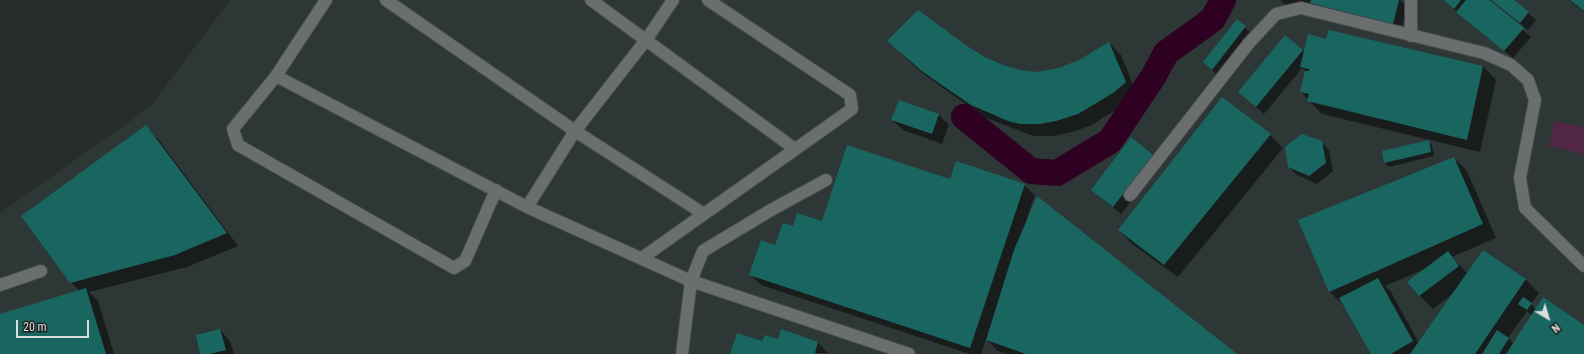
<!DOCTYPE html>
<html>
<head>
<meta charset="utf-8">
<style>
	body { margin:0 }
	#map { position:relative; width:1584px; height:354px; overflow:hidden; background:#282c2b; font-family:"Roboto Condensed",sans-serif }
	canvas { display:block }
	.north { position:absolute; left:1528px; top:298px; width:40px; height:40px; -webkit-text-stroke:3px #1e2221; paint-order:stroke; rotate:142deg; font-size:11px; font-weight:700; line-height:16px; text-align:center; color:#dcdede }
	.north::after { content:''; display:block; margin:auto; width:14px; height:18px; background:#dcdede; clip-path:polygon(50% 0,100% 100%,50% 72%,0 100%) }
	.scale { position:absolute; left:16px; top:320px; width:73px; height:18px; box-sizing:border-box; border:2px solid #dcdede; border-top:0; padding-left:5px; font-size:12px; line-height:14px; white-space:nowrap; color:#dcdede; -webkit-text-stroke:3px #1e2221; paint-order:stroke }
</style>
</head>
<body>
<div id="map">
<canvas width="1584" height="354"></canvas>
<div class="north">N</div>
<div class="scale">20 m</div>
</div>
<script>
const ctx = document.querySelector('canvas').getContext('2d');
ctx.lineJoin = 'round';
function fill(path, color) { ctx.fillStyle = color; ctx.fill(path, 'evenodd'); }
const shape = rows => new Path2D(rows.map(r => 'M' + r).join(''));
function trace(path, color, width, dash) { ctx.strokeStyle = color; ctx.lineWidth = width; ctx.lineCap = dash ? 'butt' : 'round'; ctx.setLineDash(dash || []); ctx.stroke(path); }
const built = shape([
	[230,0,1584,0,1584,354,0,354,0,213,150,107]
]);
const green = shape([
	[1555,121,1584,127,1584,154,1549,146]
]);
const shadow = shape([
	[1280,0,1400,0,1407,7,1401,31,1288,7],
	[1443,0,1488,0,1531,37,1513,58],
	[1491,0,1513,0,1536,20,1528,30],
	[1569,0,1584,0,1584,12],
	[1237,20,1258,40,1217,75,1204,62],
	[1330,31,1483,66,1496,80,1480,152,1322,114,1301,92,1306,71,1302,68,1264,114,1239,92,1285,36,1305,52,1327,40],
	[888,41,970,49,1003,66,1036,73,1059,69,1079,61,1109,43,1121,55,1137,94,1125,104,1090,126,1068,133,1052,136,1033,136,984,117,922,73],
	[899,101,939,115,949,125,942,144,903,130,892,120],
	[146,127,158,139,238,246,187,267,89,292,98,301,114,354,0,354,0,315,80,291,70,282],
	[1270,135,1283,148,1178,277,1132,244,1119,230],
	[1131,138,1160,164,1121,214,1092,190],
	[1428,141,1432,145,1434,156,1389,167,1385,163],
	[1321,142,1329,150,1333,171,1317,184,1297,175,1289,167],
	[1454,158,1467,171,1496,238,1452,257,1468,274,1483,251,1526,280,1539,293,1531,304,1536,310,1584,326,1584,354,1372,354,1343,305,1330,292,1299,220],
	[1425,269,1419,295,1433,309,1454,293,1419,343,1391,292,1385,286],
	[1527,311,1532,316,1514,344,1508,338],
	[951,180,1024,185,1035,195,1027,218,1235,354,1008,354,998,351,986,339,981,354,970,354,761,285,750,274,794,227,823,222],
	[220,330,230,341,234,354,202,354],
	[778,341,818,343,828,353,731,354,763,343]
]);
const canal = shape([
	[964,117,1031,171,1057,173,1110,141,1153,77,1166,53,1213,19,1223,0]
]);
const building = shape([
	[1311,0,1399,0,1393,24,1310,3],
	[1443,0,1461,0,1454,9],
	[1466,0,1489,0,1524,28,1504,51,1456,12],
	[1491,0,1514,0,1529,12,1520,23],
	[1570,0,1584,0,1584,11],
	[918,10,970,48,985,57,1003,65,1021,70,1036,72,1059,68,1079,60,1109,42,1126,82,1113,93,1078,114,1056,121,1040,124,1020,124,1008,121,971,105,923,72,887,41],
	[1237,19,1246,26,1212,70,1203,62],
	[1329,30,1483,66,1467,140,1307,101,1309,94,1300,92,1305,71,1309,71,1309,69,1300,67,1308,34,1326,39],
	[1285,35,1303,50,1256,107,1238,92],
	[1222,97,1271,134,1164,265,1118,230],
	[899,100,939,114,932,134,891,120],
	[146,125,227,233,175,255,70,283,21,216],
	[1302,134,1322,141,1326,163,1309,176,1288,167,1285,147],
	[1131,137,1153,155,1113,207,1091,190],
	[1429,140,1431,152,1384,163,1382,151],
	[847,145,950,179,956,161,1025,184,970,348,749,275,761,240,775,245,783,223,793,226,797,213,822,221],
	[1454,157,1483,224,1329,292,1298,220],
	[1037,196,1237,354,1026,354,986,340,1014,250],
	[1483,250,1526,279,1475,354,1410,354],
	[1448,251,1459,266,1419,296,1407,282],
	[1378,278,1413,341,1391,354,1371,354,1339,298],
	[86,288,106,354,0,354,0,314],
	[1523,297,1532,303,1527,310,1518,304],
	[1543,297,1584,325,1584,354,1506,354],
	[220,329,226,350,210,354,200,354,196,335],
	[781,329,818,342,815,353,818,354,730,354,737,333,762,341,765,335,778,339],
	[1497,330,1509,338,1499,354,1482,354]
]);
const minor = shape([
	[326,0,276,76,233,129,238,145,454,268,465,261,496,190],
	[386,0,575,131,704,214],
	[591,0,795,149],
	[1411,36,1411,0],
	[276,76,527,207,691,281,909,354],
	[1130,195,1249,43,1276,14,1301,8,1484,53,1511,65,1528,80,1535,100,1520,178,1525,208,1584,266],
	[527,207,575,131,646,40,673,0],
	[642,258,852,109,850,95,708,0],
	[0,285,41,271],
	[682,354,691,281,703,251,771,210,826,180]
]);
fill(built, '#2d3736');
fill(green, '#512743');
fill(shadow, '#0007');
trace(canal, '#2e0021', 26);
fill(building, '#196661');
trace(minor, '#464949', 14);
trace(minor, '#6a6e6e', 12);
</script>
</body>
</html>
